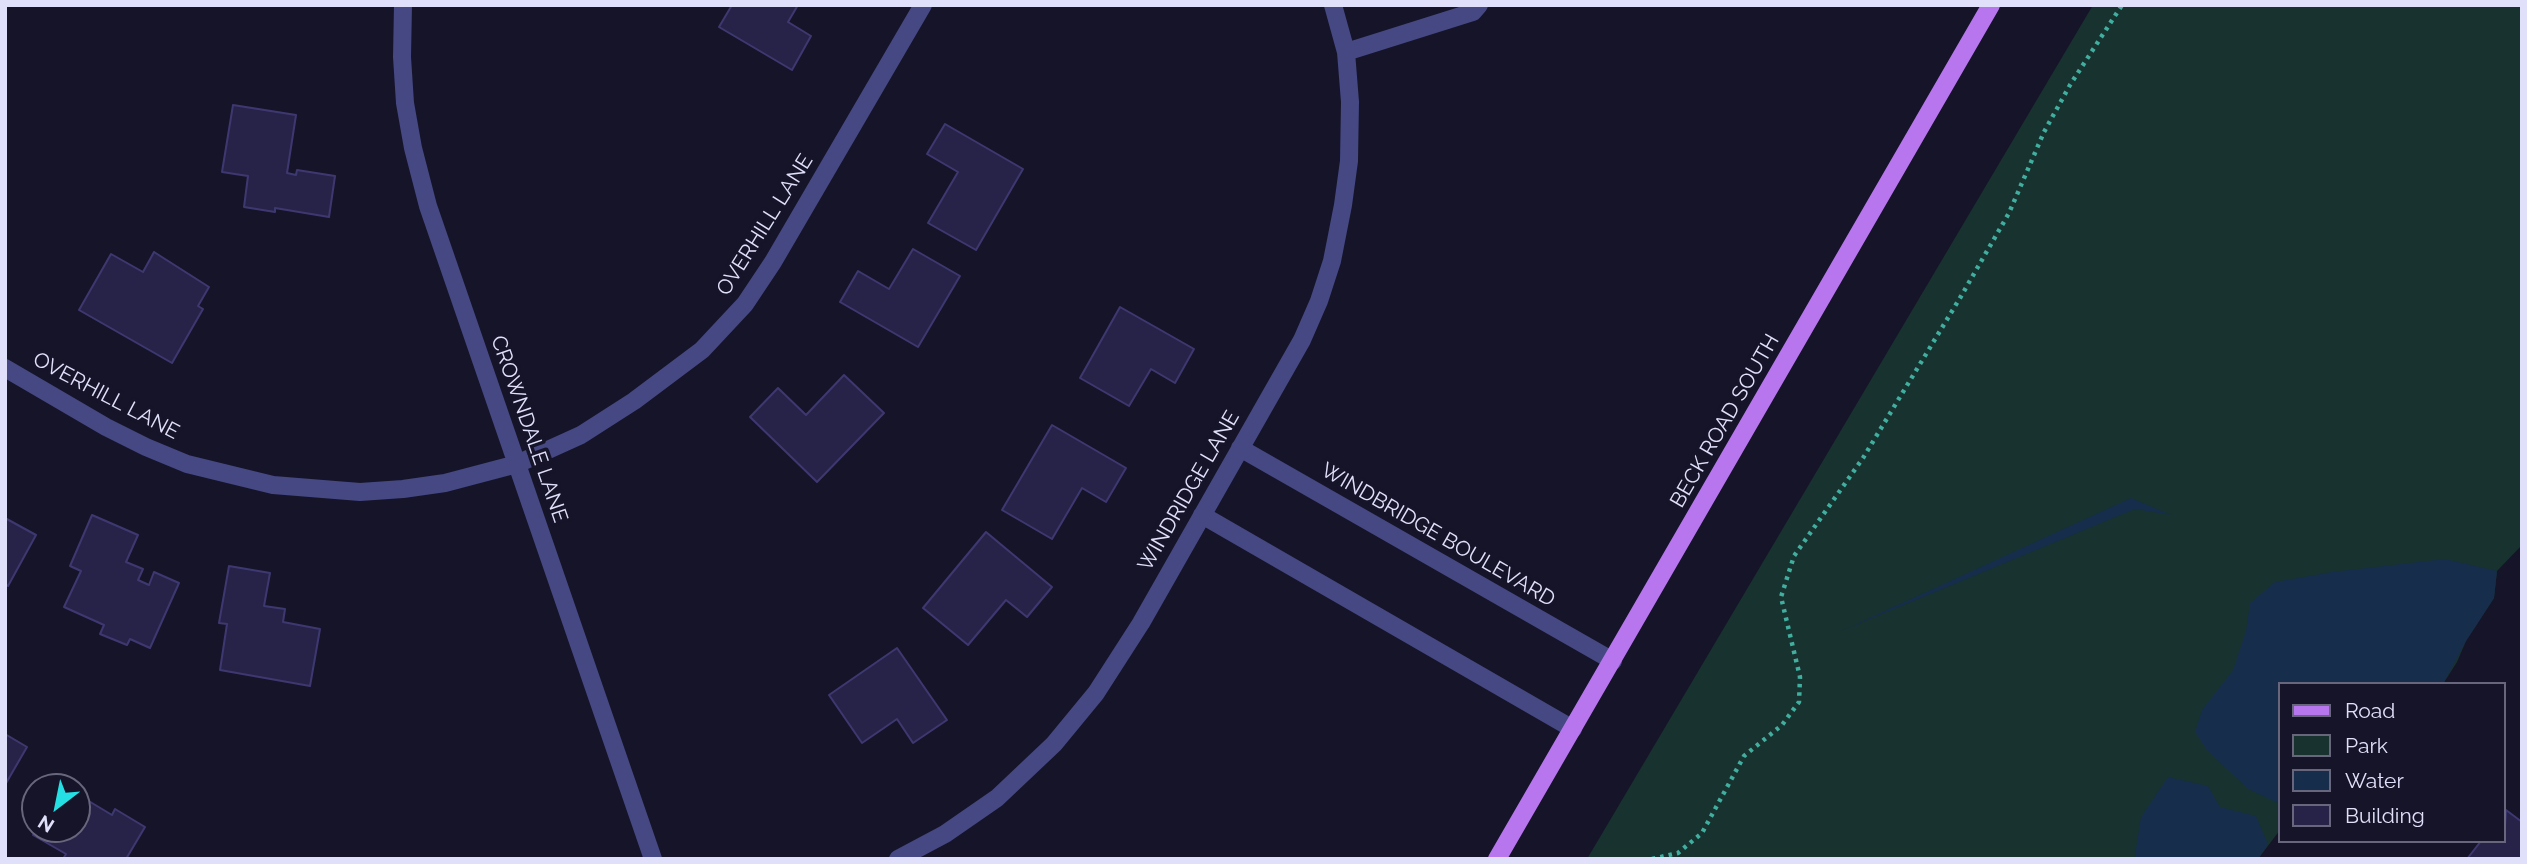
<!DOCTYPE html>
<html>
<head>
<meta charset="utf-8">
<style>
	body { margin:0 }
	#map { position:relative; width:2527px; height:864px; overflow:hidden; background:#161429; font-family:Raleway,sans-serif }
	canvas { display:block }
	.frame { position:absolute; inset:0; border:7px solid #e1e0fb; pointer-events:none }
	.legend { position:absolute; left:2278px; top:682px; width:228px; height:161px; box-sizing:border-box; background:#161429; border:2px solid #67667d; margin:0; padding:9px 12px; list-style:none; font-size:21px; color:#e1e0fb }
	.legend li { display:flex; align-items:center; gap:14px; height:35px }
	.legend b { width:35px; border:2px solid #67667d }
	.north { position:absolute; left:21px; top:773px; width:70px; height:70px; box-sizing:border-box; background:#161429; border:2px solid #67667d; border-radius:50%; rotate:212deg; font-size:19px; font-weight:700; line-height:28px; text-align:center; color:#e1e0fb }
	.north::after { content:''; display:block; margin:auto; width:24px; height:32px; background:#24e0e4; clip-path:polygon(50% 0,100% 100%,50% 72%,0 100%) }
</style>
</head>
<body>
<div id="map">
<canvas width="2527" height="864"></canvas>
<div class="frame"></div>
<ul class="legend">
<li><b style="height:9px;background:#b775ee"></b>Road</li>
<li><b style="height:19px;background:#18322f"></b>Park</li>
<li><b style="height:19px;background:#162e4b"></b>Water</li>
<li><b style="height:19px;background:#272348"></b>Building</li>
</ul>
<div class="north">N</div>
</div>
<script>
const ctx = document.querySelector('canvas').getContext('2d');
ctx.lineJoin = 'round';
function fill(path, color) { ctx.fillStyle = color; ctx.fill(path, 'evenodd'); }
const shape = rows => new Path2D(rows.map(r => 'M' + r).join(''));
function trace(path, color, width, dash) { ctx.strokeStyle = color; ctx.lineWidth = width; ctx.lineCap = dash ? 'butt' : 'round'; ctx.setLineDash(dash || []); ctx.stroke(path); }
function write(font, color, halo, rows, align = 'center') {
  ctx.font = font + ' Raleway,sans-serif'; ctx.lineWidth = 7; ctx.setLineDash([]); ctx.textBaseline = 'middle'; ctx.strokeStyle = halo; ctx.fillStyle = color; for (const [text, x, y, turn = 0] of rows) {
    ctx.save(); ctx.translate(x, y); ctx.rotate((+turn || 0) * Math.PI / 180); ctx.textAlign = isNaN(turn) ? turn : align; if (halo) ctx.strokeText(text, 0, 0); ctx.fillText(text, 0, 0); ctx.restore();
  }
}
const green = shape([
	[2093,5,2522,5,2522,545,2497,571,2494,598,2466,641,2457,662,2443,684,2280,684,2280,830,2258,859,1587,859]
]);
const water = shape([
	[2131,498,2171,515,2135,509,1839,632],
	[2445,559,2497,571,2494,598,2466,641,2443,684,2280,684,2280,804,2248,789,2207,750,2195,732,2202,710,2233,670,2246,631,2250,603,2275,582,2332,572],
	[2168,777,2208,786,2220,807,2256,816,2268,844,2258,859,2137,859,2135,855,2141,817]
]);
const building = shape([
	[732,5,798,5,788,22,811,36,792,70,719,27,732,5],
	[233,105,296,115,287,173,296,175,297,170,335,176,329,217,275,208,275,212,244,207,248,176,222,172,233,105],
	[945,124,1023,169,976,250,928,223,958,172,927,154,945,124],
	[913,249,960,276,918,347,840,302,858,271,889,289,913,249],
	[154,252,209,287,198,306,203,309,172,363,79,310,111,254,143,272,154,252],
	[1120,307,1194,349,1175,383,1151,369,1129,406,1080,378,1120,307],
	[844,375,884,413,817,482,750,417,778,388,806,415,844,375],
	[1052,425,1126,468,1106,502,1082,488,1052,539,1002,510,1052,425],
	[92,515,138,535,126,562,143,569,138,580,149,585,154,572,179,583,150,648,130,639,127,645,100,634,104,625,64,607,81,571,70,566,92,515],
	[5,518,36,535,8,586,5,584,5,518],
	[986,532,1052,587,1027,617,1006,600,968,645,923,608,986,532],
	[229,566,270,573,264,606,285,609,283,622,320,629,310,686,220,670,227,624,219,623,229,566],
	[897,648,947,720,913,743,897,719,862,743,829,695,897,648],
	[5,734,27,747,5,785,5,734],
	[77,794,112,815,115,809,145,827,126,859,63,859,66,854,33,835,37,829,77,829,77,794],
	[2506,810,2522,822,2522,859,2467,859,2481,841,2504,841,2506,810]
]);
const path = shape([
	[1652,859,1678,853,1702,833,1744,756,1782,725,1799,702,1800,677,1781,597,1794,556,1863,458,1960,298,2009,213,2044,132,2070,85,2122,5]
]);
const minor = shape([
	[403,5,402,57,405,103,413,148,428,206,653,859],
	[1346,52,1473,12,1479,5],
	[5,368,106,427,146,447,187,464,273,485,360,492,403,489,445,483,517,464,581,435,634,401,702,350,745,304,773,262,923,5],
	[1240,448,1613,661],
	[1202,515,1573,729],
	[898,859,945,834,997,798,1054,744,1096,693,1141,623,1302,340,1319,301,1332,261,1343,205,1349,161,1350,102,1346,52,1333,5]
]);
const major = shape([
	[1497,859,1991,5]
]);
const streetNames = [
	["OVERHILL LANE",765,225,-58],
	["OVERHILL LANE",106,396,28],
	["BECK ROAD SOUTH",1725,421,-60],
	["CROWNDALE LANE",529,429,71],
	["WINDRIDGE LANE",1189,491,-60],
	["WINDBRIDGE BOULEVARD",1438,535,30]
];
fill(green, '#18322f');
fill(water, '#162e4b');
fill(building, '#272348');
trace(building, '#3e3871', 2);
trace(path, '#40afa0', 4.5, [3.5, 5]);
trace(minor, '#454882', 18);
trace(major, '#b775ee', 18);
write('21px', '#e1e0fb', '#161429', streetNames);
</script>
</body>
</html>
